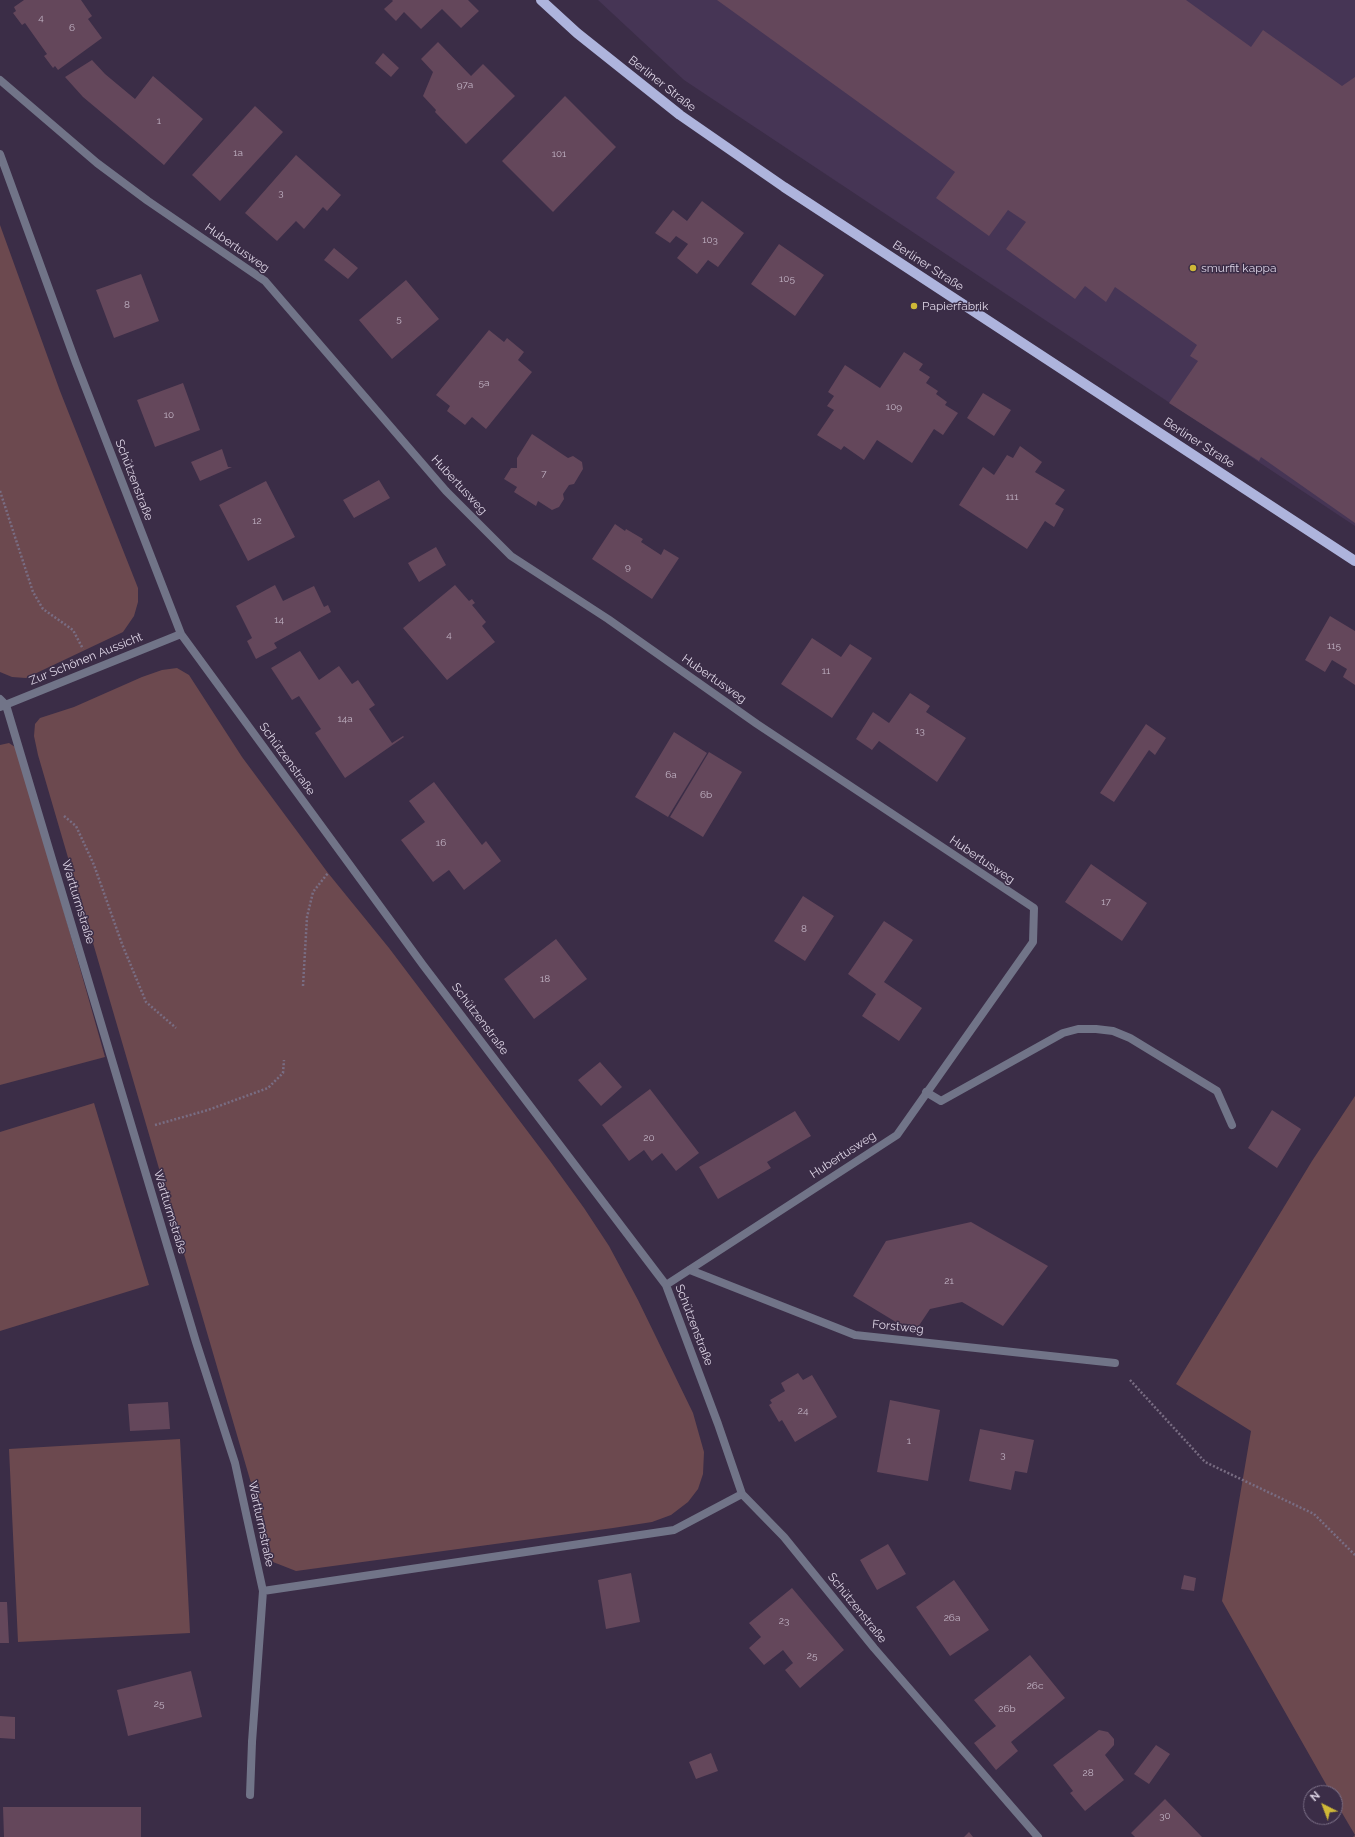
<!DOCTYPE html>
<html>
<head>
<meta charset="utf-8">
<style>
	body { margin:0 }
	#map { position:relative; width:1355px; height:1837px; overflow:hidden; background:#3b2d47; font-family:Raleway,sans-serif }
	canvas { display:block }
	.north { position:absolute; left:1303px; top:1785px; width:40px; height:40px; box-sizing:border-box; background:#3b2d47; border:1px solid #7c7087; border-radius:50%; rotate:318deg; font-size:11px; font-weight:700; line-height:16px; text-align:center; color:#ded5e6 }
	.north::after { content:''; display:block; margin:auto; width:14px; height:18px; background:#cfb837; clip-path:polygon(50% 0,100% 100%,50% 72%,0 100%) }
</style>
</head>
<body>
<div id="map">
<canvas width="1355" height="1837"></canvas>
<div class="north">N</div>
</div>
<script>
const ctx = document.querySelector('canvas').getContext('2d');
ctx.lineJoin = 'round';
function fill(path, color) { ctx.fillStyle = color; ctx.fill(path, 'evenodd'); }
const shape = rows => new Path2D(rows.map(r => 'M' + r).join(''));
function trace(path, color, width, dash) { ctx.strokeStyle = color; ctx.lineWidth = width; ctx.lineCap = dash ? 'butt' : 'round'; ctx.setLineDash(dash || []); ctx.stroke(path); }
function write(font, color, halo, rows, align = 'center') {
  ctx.font = font + ' Raleway,sans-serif'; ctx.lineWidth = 3; ctx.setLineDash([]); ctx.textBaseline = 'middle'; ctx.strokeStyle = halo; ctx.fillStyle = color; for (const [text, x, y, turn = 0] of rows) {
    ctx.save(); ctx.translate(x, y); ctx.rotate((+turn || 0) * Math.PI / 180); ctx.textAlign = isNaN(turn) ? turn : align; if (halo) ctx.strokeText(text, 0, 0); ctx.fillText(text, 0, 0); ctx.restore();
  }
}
const built = shape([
	[598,0,1355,0,1355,526,684,80]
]);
const green = shape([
	[0,225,60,391,138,588,138,602,134,616,123,632,26,678,12,677,0,672],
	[177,668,189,675,242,757,328,873,389,948,550,1161,584,1208,609,1246,638,1300,693,1413,704,1452,703,1474,698,1489,688,1502,671,1515,652,1522,613,1528,296,1571,273,1562,268,1549,256,1500,38,755,34,736,35,724,40,718,74,707,142,677,162,670],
	[9,743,18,749,105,1057,0,1085,0,745],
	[1355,1096,1355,1837,1353,1837,1355,1835,1335,1801,1335,1793,1331,1793,1222,1601,1251,1431,1176,1384,1312,1161],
	[94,1103,149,1285,0,1331,0,1132],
	[180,1439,190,1633,18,1642,9,1449]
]);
const building = shape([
	[24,0,81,0,92,16,88,19,102,38,58,70,55,66,53,68,44,56,47,54,25,23,22,25,13,13,16,11,14,7],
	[392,0,468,0,479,11,461,28,442,9,421,29,404,12,396,21,384,9,393,1],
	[717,0,1186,0,1251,47,1263,30,1342,86,1355,77,1355,523,1261,457,1259,461,1169,403,1198,361,1190,356,1197,345,1115,287,1106,302,1085,286,1075,299,1006,249,1026,222,1008,210,989,236,936,198,955,172],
	[438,42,471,76,483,64,515,96,466,144,435,112,436,110,423,96,433,72,421,59],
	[383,53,399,68,391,77,375,63],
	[92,60,105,74,135,99,153,76,203,119,164,165,83,97,65,77],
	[565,96,616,147,553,212,502,161],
	[255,106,283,132,220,201,192,175],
	[296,155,341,195,327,211,323,207,304,229,296,221,277,241,245,213],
	[702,201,744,233,718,267,708,260,697,274,677,258,688,244,676,236,670,243,655,233,673,210,687,221],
	[779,244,824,275,795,316,751,284],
	[334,248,358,268,348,279,324,260],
	[141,274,159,321,114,338,96,290],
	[406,280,439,319,392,359,359,320],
	[489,330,504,342,507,338,524,352,518,360,532,372,486,429,472,417,465,425,447,411,450,406,436,395],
	[904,352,923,364,919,370,930,377,926,383,938,391,936,394,947,402,945,405,958,413,943,435,934,429,912,463,877,440,864,460,844,446,841,450,817,435,834,410,827,406,834,396,828,392,845,365,880,388],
	[183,383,200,430,155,447,137,400],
	[983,393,1011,410,994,436,967,418],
	[532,434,568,458,573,456,582,462,583,469,574,484,569,485,563,494,564,499,559,507,552,510,538,501,536,506,514,492,517,487,504,479,511,468,517,468,517,458],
	[1020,446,1042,462,1035,472,1065,490,1055,504,1064,509,1054,527,1045,521,1027,549,959,505,983,467,994,475,1007,455,1013,458],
	[222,449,228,467,232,467,200,481,191,462],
	[379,480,390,498,354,518,343,500],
	[266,481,295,537,248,561,219,505],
	[615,524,625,531,626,529,643,539,641,542,661,555,664,549,679,558,652,599,592,559],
	[436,547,446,565,419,582,408,563],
	[275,585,283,601,314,586,324,607,328,605,331,612,274,643,277,648,256,659,247,641,252,638,236,606],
	[455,585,469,601,472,599,475,603,472,605,486,622,482,626,495,642,447,680,403,628],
	[1330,616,1355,631,1355,685,1343,677,1347,669,1332,660,1325,672,1305,660],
	[812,638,841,657,850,644,872,658,832,718,781,684],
	[300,651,319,680,339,666,352,684,358,680,375,705,369,709,392,743,403,736,404,737,345,778,315,733,321,729,299,696,292,700,271,668],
	[910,693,930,706,926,712,966,738,937,782,879,741,872,750,856,739,873,712,889,723],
	[1146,724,1166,738,1155,755,1149,750,1114,802,1100,793],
	[674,732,707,753,668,817,635,797],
	[709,752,742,772,703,837,670,817],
	[434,782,482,845,486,841,501,861,464,890,449,870,433,882,401,840,425,822,409,801],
	[1091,864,1147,903,1122,941,1065,902],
	[803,896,834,916,805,961,774,941],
	[884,921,913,940,884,982,922,1008,899,1041,862,1016,876,994,848,974],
	[556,939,587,979,534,1019,504,979],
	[600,1062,622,1087,601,1106,578,1080],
	[650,1089,699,1153,676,1171,662,1153,652,1161,644,1150,629,1161,602,1125],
	[1272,1110,1301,1129,1277,1168,1248,1148],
	[795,1111,811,1136,767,1162,771,1168,718,1199,699,1167],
	[971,1222,1048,1266,1003,1326,962,1302,930,1309,914,1333,853,1296,886,1241],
	[798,1373,803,1380,812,1375,837,1417,795,1442,782,1420,779,1422,769,1405,772,1403,770,1400,785,1391,781,1383],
	[890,1400,940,1410,928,1481,877,1472],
	[168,1402,170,1429,130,1431,128,1404],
	[980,1429,1034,1440,1027,1473,1015,1471,1011,1490,969,1481],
	[888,1544,906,1574,877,1590,860,1560],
	[631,1573,640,1622,606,1629,598,1580],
	[1184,1575,1196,1578,1194,1591,1181,1589],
	[954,1580,989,1630,950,1656,916,1607],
	[792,1588,844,1650,800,1688,785,1670,793,1663,783,1650,764,1665,749,1648,761,1637,749,1623],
	[0,1602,7,1602,9,1643,0,1643],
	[1030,1655,1065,1698,1011,1742,1018,1751,996,1770,974,1743,996,1726,974,1700],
	[191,1671,202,1717,128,1736,117,1690],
	[0,1716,15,1717,15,1739,0,1738],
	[1099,1730,1108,1732,1114,1739,1114,1745,1105,1755,1124,1780,1085,1811,1070,1793,1073,1791,1053,1765],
	[1156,1745,1170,1754,1149,1784,1134,1774],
	[711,1753,718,1771,696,1779,689,1762],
	[1165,1799,1202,1837,1135,1837,1131,1833],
	[3,1807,141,1807,141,1837,4,1837],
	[969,1832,973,1837,964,1837]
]);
const path = shape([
	[0,491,33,592,43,609,73,630,83,649],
	[64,816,76,826,94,865,122,944,146,1002,176,1028],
	[303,986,307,917,313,892,328,873],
	[155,1125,208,1110,268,1088,283,1073,284,1060],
	[1130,1380,1205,1462,1314,1514,1355,1555]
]);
const service = shape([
	[926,1092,941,1101,1063,1033,1078,1029,1096,1029,1113,1031,1130,1038,1217,1091,1232,1125],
	[690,1270,855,1335,1115,1363],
	[250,1795,252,1742]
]);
const minor = shape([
	[0,80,97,163,148,201,265,281,446,491,511,556,608,619,757,724,1034,908,1033,942,897,1135,666,1285],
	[0,154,76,363,181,634,423,965,666,1285,718,1424,742,1494,784,1537,874,1648,1038,1837],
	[0,699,6,705,196,1342,235,1463,263,1591,252,1742],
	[0,707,181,634],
	[263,1591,674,1530,742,1494]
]);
const primary = shape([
	[541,0,577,33,680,115,784,187,1355,561]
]);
const markers = [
	[1193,268,4,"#cfb837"],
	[914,306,4,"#cfb837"]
];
const numberNames = [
	["4",41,18],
	["6",72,28],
	["97a",465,85],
	["1",159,121],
	["1a",238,153],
	["101",559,154],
	["3",281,193],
	["103",710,240],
	["105",787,279],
	["8",127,305],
	["5",399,319],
	["5a",484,383],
	["109",894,407],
	["10",169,415],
	["7",544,474],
	["111",1012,497],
	["12",257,521],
	["9",628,567],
	["14",279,620],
	["4",449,635],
	["115",1334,646],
	["11",826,671],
	["14a",345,719],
	["13",920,731],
	["6a",671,775],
	["6b",706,795],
	["16",441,843],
	["17",1106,902],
	["8",804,929],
	["18",545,979],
	["20",649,1138],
	["21",949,1281],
	["24",803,1411],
	["1",909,1441],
	["3",1003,1455],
	["26a",952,1618],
	["23",784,1621],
	["25",812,1656],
	["26c",1035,1686],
	["25",159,1704],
	["26b",1007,1709],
	["28",1088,1773],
	["30",1165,1816]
];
const streetNames = [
	["Berliner Straße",662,84,38],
	["Hubertusweg",237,248,35],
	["Berliner Straße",928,266,33],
	["Berliner Straße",1199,443,33],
	["Schützenstraße",134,480,69],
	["Hubertusweg",459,485,47],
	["Zur Schönen Aussicht",86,659,-22],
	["Hubertusweg",714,679,35],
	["Schützenstraße",287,759,54],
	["Hubertusweg",982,860,34],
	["Wartturmstraße",78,902,73],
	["Schützenstraße",480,1019,53],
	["Hubertusweg",843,1155,-33],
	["Wartturmstraße",170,1212,73],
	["Schützenstraße",694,1325,69],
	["Forstweg",898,1327,6],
	["Wartturmstraße",261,1524,78],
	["Schützenstraße",857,1608,51]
];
const poiNames = [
	["smurfit kappa",1201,268],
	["Papierfabrik",922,306]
];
fill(built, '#463555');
fill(green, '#6c494f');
fill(building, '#64475b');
trace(path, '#796d83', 2.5, [2, 2]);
trace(service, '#717488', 8);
trace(minor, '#717488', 8);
trace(primary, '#aeb4dd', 10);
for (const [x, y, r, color] of markers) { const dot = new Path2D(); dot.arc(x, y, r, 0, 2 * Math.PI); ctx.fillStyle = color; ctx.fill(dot); trace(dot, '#3b2d47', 1.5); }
write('10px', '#c0b2c3', null, numberNames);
write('12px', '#ded5e6', '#3b2d47', streetNames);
write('12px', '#ded5e6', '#3b2d47', poiNames, 'left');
</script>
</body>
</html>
